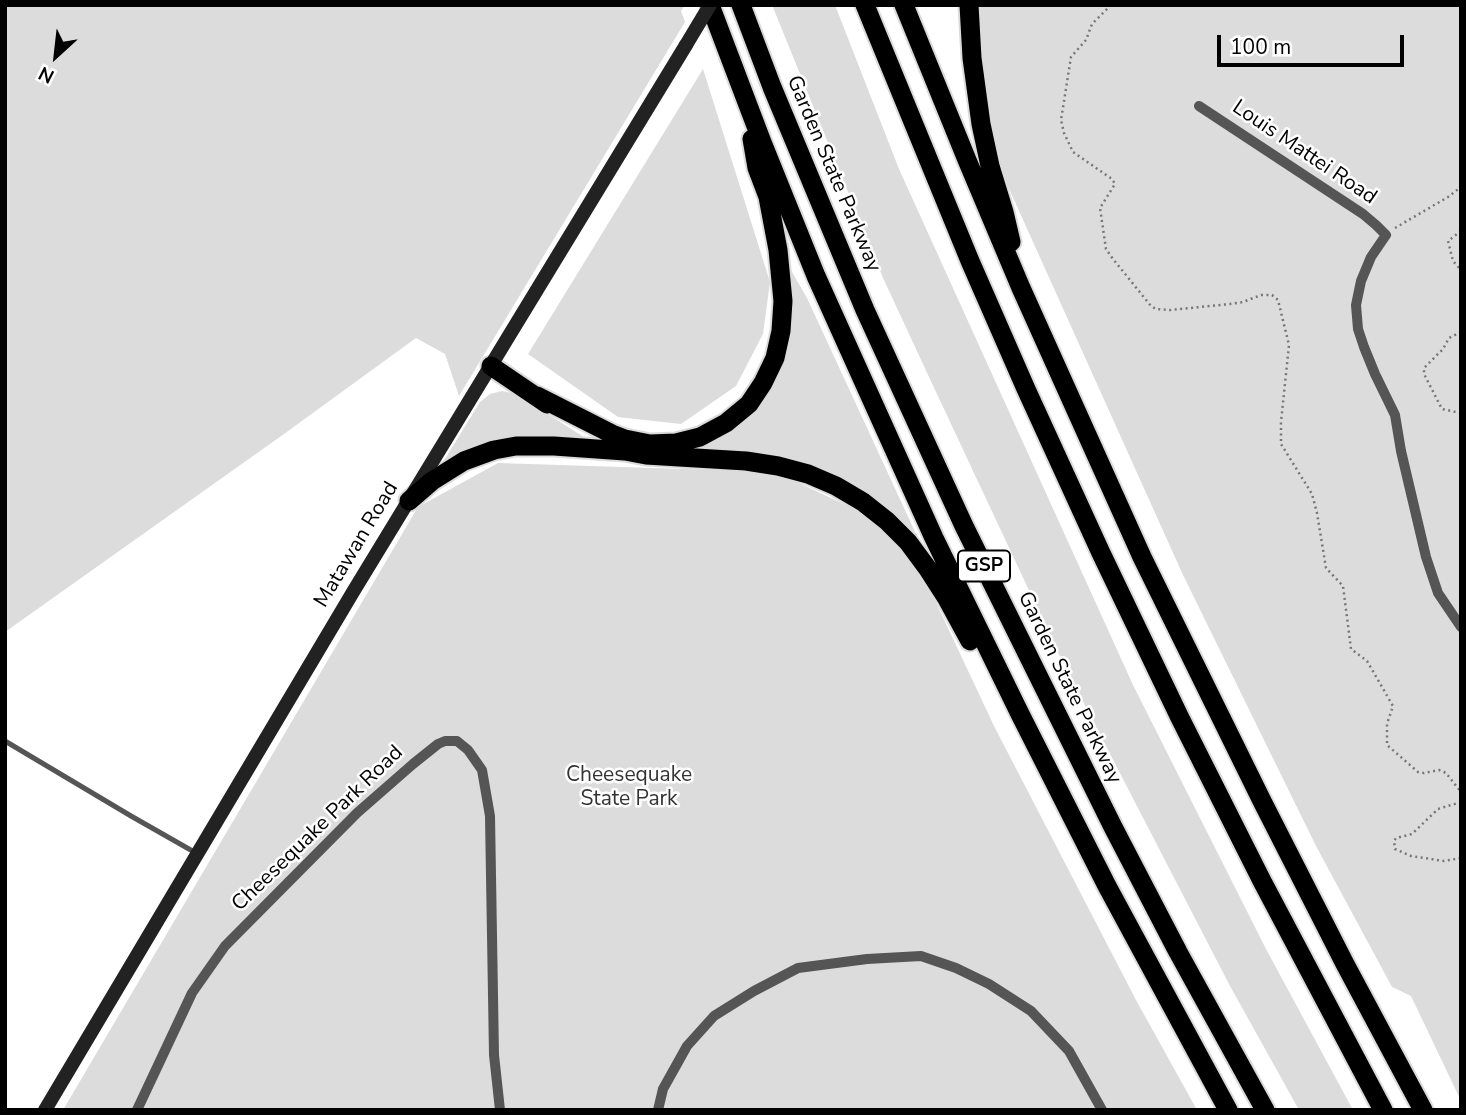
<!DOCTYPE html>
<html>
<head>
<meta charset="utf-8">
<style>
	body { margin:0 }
	#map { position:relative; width:1466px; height:1115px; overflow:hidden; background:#fff; font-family:"Nunito Sans",sans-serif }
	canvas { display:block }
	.frame { position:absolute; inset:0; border:7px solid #000; pointer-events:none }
	.north { position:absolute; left:21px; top:21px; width:70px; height:70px; -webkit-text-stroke:5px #fff; paint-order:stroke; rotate:207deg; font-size:19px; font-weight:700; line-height:28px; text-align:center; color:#000 }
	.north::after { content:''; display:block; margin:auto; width:24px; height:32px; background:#000; clip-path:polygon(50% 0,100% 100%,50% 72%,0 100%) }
	.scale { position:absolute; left:1217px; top:35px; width:187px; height:32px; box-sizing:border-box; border:4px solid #000; border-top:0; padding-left:9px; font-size:21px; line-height:24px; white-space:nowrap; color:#000; -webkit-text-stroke:5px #fff; paint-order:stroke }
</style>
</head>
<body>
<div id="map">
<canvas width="1466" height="1115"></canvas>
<div class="frame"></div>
<div class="north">N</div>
<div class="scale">100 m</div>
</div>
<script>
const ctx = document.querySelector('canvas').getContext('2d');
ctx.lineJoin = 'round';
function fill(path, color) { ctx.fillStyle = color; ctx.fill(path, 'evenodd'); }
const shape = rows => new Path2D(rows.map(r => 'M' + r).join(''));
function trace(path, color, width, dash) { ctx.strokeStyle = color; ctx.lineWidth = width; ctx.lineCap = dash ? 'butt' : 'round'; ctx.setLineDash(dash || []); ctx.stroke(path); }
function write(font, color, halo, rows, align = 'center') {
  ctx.font = font + ' "Nunito Sans",sans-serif'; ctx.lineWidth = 5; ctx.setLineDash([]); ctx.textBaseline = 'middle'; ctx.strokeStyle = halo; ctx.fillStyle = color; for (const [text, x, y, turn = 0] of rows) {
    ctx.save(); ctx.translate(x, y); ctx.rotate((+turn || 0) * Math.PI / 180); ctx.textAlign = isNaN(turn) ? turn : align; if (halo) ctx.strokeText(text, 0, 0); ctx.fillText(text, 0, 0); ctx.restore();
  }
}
const green = shape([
	[5,5,685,5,681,11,685,22,459,396,445,354,416,338,284,434,5,632],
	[772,5,835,5,899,169,1133,685,1266,949,1353,1110,1299,1110,1230,986,1063,663,929,377,883,278],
	[960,5,1461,5,1461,1101,1411,996,1392,987,1316,846,1183,575,1006,182,973,99],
	[703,69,770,282,763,334,736,386,681,424,618,417,528,354],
	[788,265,807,298,923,549,854,489,676,448,755,404],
	[502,391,516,394,587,439,440,467,480,402,490,394],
	[498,463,776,472,884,523,917,562,994,726,1136,1000,1197,1110,63,1110,418,507]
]);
const path = shape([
	[1111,5,1092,24,1086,40,1071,57,1061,120,1064,133,1073,152,1112,179,1115,184,1100,208,1106,249,1113,259,1151,306,1156,309,1170,310,1230,304,1243,302,1261,295,1272,295,1278,300,1289,345,1281,422,1281,444,1312,494,1317,513,1326,568,1343,586,1351,649,1367,661,1393,706,1387,724,1387,745,1418,772,1424,773,1439,770,1446,773,1461,792],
	[1395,228,1448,197,1461,187],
	[1461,231,1448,241,1453,261,1461,270],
	[1461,332,1449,338,1443,349,1424,368,1424,374,1442,409,1461,413],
	[1461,802,1438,809,1412,834,1396,838,1394,841,1395,849,1411,856,1444,861,1461,858]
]);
const service = shape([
	[5,741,131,816,196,853]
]);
const minor = shape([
	[1199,106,1363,214,1376,225,1386,235,1371,257,1361,281,1356,305,1358,329,1364,347,1375,374,1395,415,1401,451,1426,557,1438,593,1461,627],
	[137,1110,192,993,225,946,357,813,413,764,438,744,445,741,457,741,468,750,482,770,490,816,494,1055,500,1110],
	[658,1110,663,1089,687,1046,714,1016,754,991,798,968,867,959,921,956,956,968,989,984,1031,1011,1069,1051,1102,1110]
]);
const secondary = shape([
	[45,1110,353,592,686,45]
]);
const motorway = shape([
	[710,5,762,142,816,276,934,538,1020,714,1107,886,1228,1110],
	[741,5,772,87,865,310,964,526,1113,827,1178,952,1265,1110],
	[865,5,970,261,1026,389,1101,553,1180,718,1262,881,1383,1110],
	[904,5,967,160,1021,288,1142,557,1262,801,1345,964,1423,1110],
	[969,5,972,58,981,124,990,166,1004,212,1011,242],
	[491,366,547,404],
	[537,396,612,434,625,439,650,444,676,443,700,437,726,423,749,404,763,383,775,358,781,331,783,301,778,250,771,213,768,197,757,168,752,139],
	[409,501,432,481,464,461,494,450,516,446,554,446,625,451,646,455,746,461,778,466,808,474,836,486,863,502,887,521,908,542,928,569,946,597,970,641]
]);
const secondaryBridge = shape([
	[686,45,710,5]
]);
const shields = [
	[984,566,52]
];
const shieldNames = [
	["GSP",984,566]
];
const streetNames = [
	["Louis Mattei Road",1304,153,34],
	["Garden State Parkway",833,174,67],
	["Matawan Road",357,545,-59],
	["Garden State Parkway",1069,688,64],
	["Cheesequake Park Road",318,829,-44]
];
const parkNames = [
	["Cheesequake",629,776],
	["State Park",629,800]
];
fill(green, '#dcdcdc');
trace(motorway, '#dbdbdb', 23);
trace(path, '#777', 2.5, [2, 3.5]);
trace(service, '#555', 5);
trace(minor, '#555', 10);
trace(secondary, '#222', 14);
trace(motorway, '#000', 19);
trace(secondaryBridge, '#222', 14);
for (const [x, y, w] of shields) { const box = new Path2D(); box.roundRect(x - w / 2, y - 15.5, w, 31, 5); ctx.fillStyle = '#fff'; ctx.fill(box); trace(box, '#000', 2); }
write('bold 19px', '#000', null, shieldNames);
write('21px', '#000', '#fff', streetNames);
write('21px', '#333', '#fff', parkNames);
</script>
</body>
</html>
